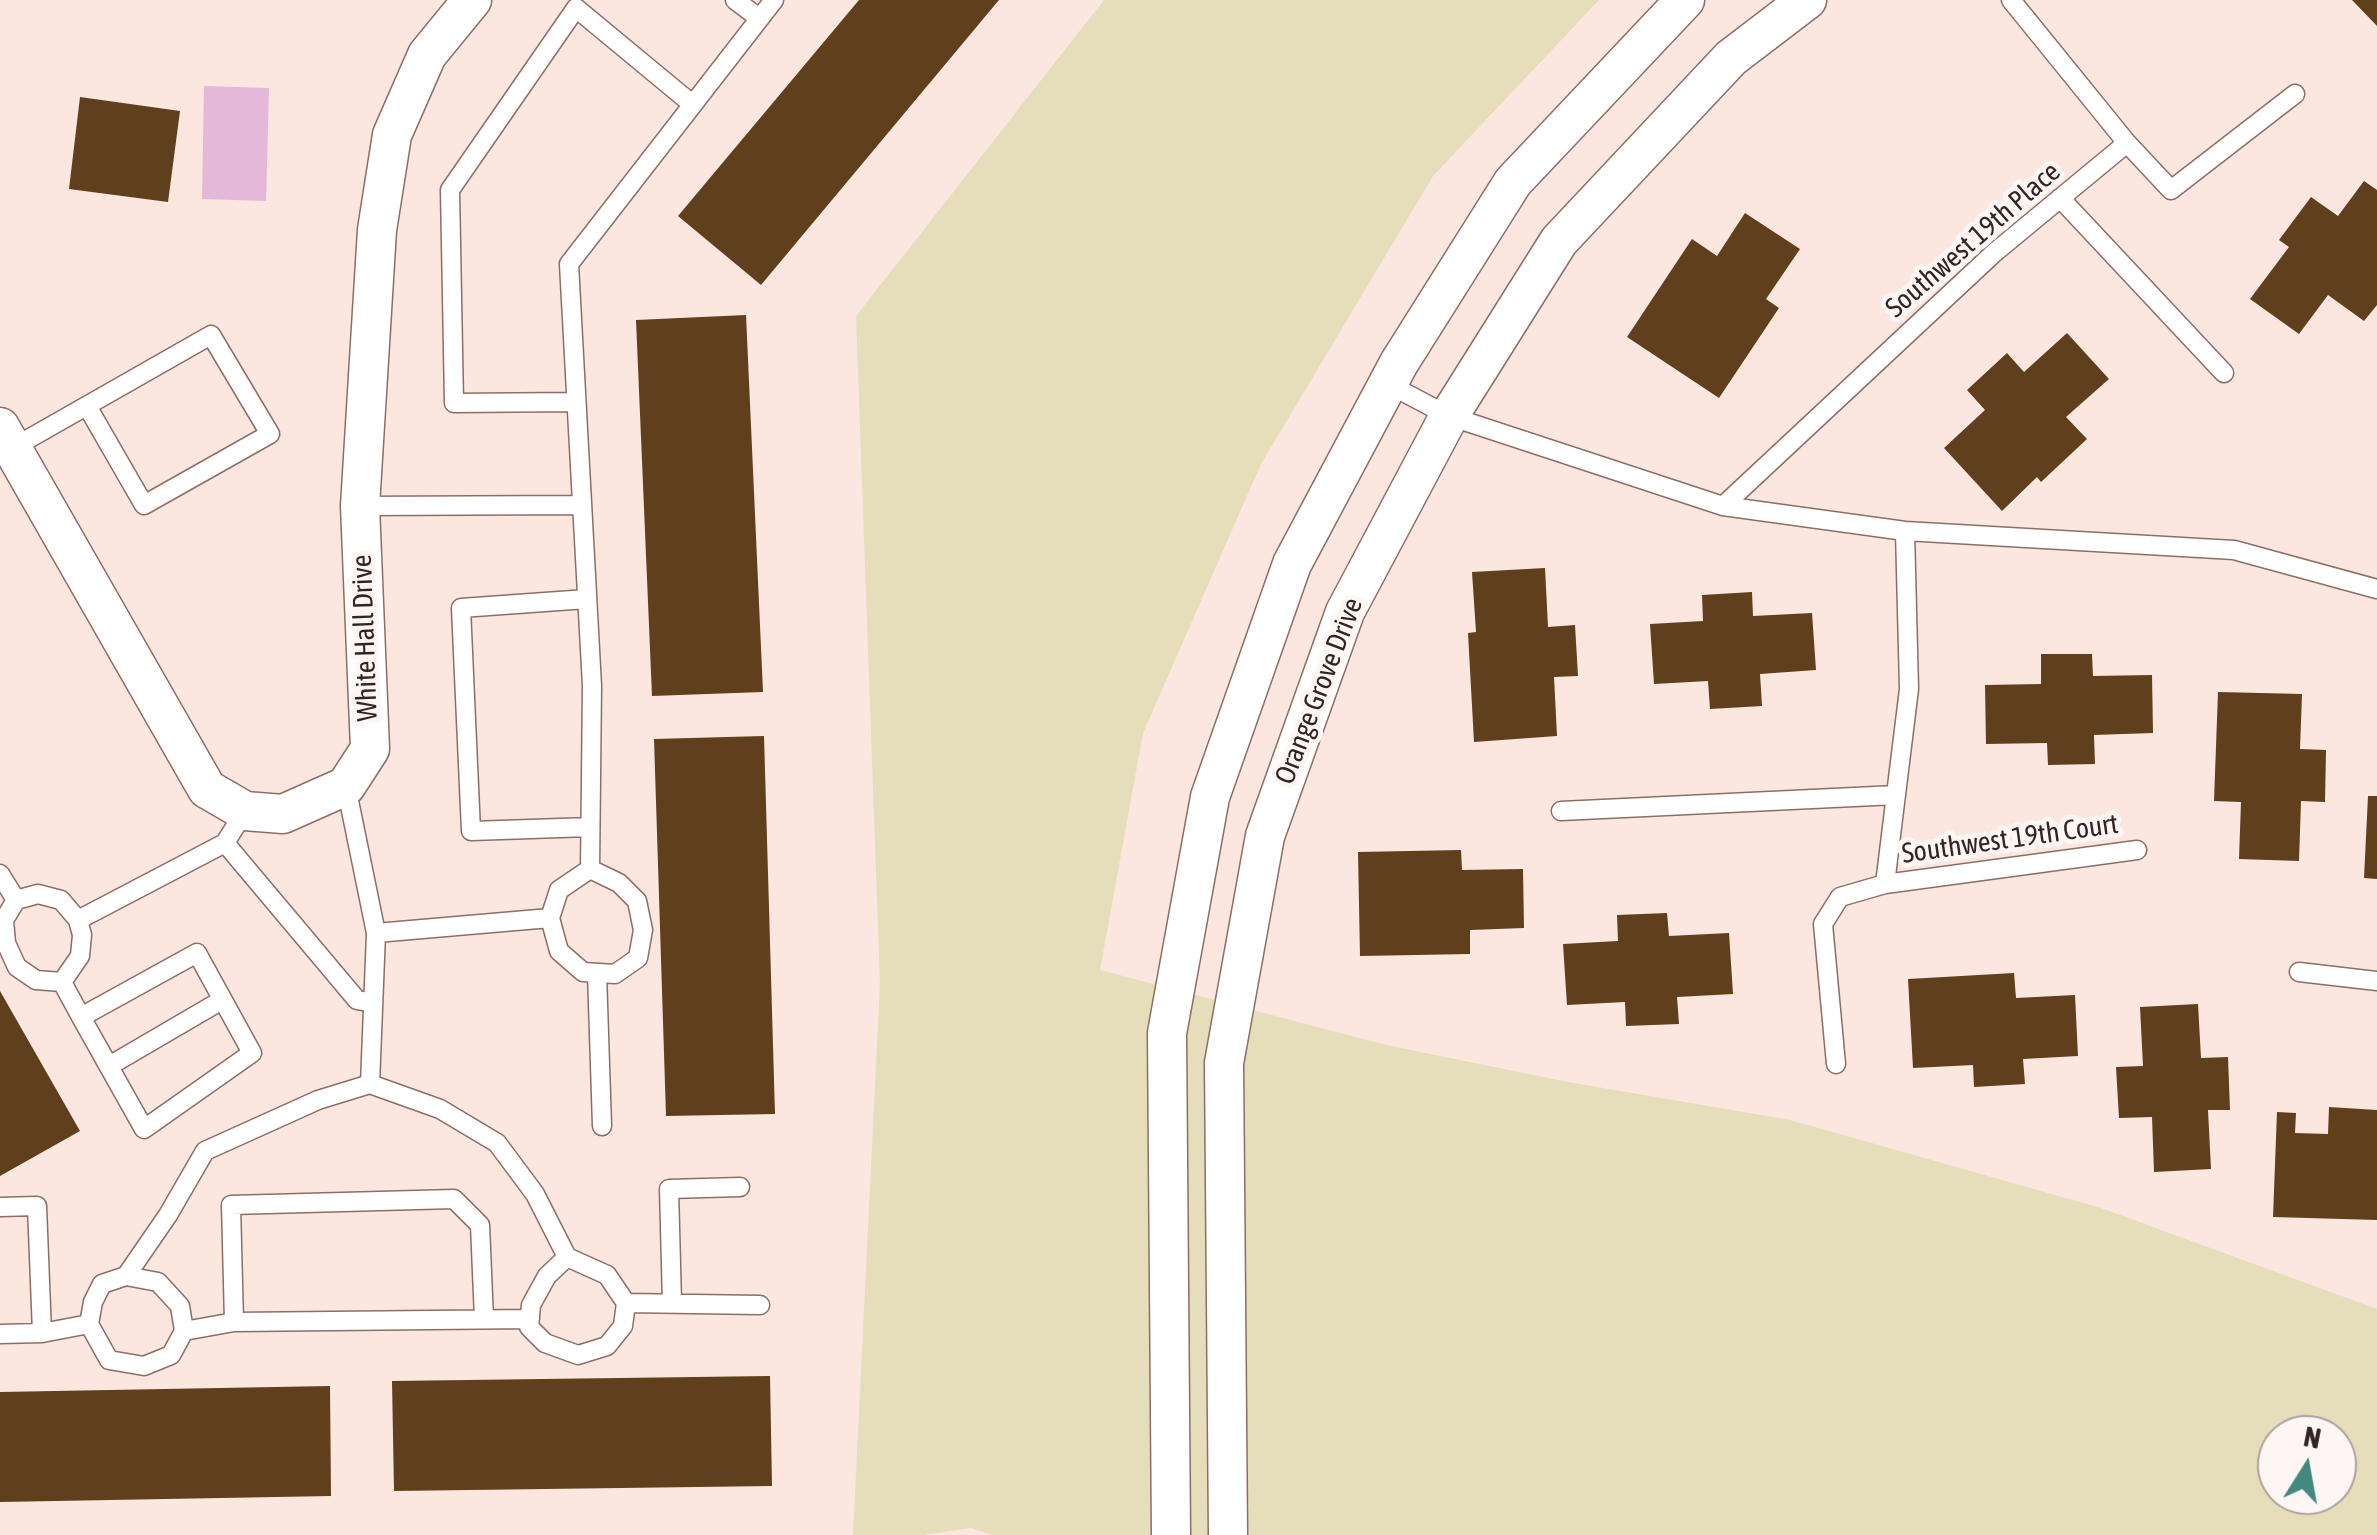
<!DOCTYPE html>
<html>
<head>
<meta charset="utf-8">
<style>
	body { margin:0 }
	#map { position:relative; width:2377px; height:1535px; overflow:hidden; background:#fbe6e0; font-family:"Asap Condensed",sans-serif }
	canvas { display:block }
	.north { position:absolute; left:2257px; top:1415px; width:100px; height:100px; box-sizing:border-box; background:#fef6f5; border:2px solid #aca2a0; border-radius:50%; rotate:11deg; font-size:28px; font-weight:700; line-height:40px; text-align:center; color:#322521 }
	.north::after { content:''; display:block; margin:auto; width:35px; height:45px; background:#438980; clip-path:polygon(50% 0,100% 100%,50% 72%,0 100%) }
</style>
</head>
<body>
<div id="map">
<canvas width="2377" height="1535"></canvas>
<div class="north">N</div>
</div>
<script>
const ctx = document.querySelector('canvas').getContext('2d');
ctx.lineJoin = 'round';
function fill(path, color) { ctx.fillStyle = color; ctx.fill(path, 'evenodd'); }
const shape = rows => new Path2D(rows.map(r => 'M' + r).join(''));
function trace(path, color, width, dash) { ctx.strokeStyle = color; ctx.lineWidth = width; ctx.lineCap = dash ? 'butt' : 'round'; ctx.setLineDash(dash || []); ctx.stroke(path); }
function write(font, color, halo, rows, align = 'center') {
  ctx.font = font + ' "Asap Condensed",sans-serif'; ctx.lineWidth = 10; ctx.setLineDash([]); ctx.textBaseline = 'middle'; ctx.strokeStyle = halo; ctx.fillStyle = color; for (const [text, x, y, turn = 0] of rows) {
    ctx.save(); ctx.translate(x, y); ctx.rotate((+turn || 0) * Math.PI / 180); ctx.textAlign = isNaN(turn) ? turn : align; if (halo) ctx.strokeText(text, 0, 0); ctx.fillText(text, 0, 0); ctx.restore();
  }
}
const green = shape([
	[1104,0,1599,0,1433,176,1261,464,1143,733,1100,970,1386,1045,1568,1082,1790,1120,2101,1208,2377,1309,2377,1535,991,1535,971,1528,924,1535,853,1535,880,983,856,316],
	[2277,1435,2337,1435,2337,1495,2277,1495]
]);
const water = shape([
	[204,86,269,88,266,201,202,199]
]);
const building = shape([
	[859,0,999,0,761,285,678,216],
	[2352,0,2377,0,2377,26],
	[80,97,180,111,168,202,69,189],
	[2364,181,2377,190,2377,305,2364,321,2328,295,2299,334,2250,299,2289,247,2279,240,2311,197,2338,216],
	[1745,213,1800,249,1766,299,1779,308,1719,398,1627,337,1692,239,1717,256],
	[746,315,763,692,652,696,636,320],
	[2067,333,2109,379,2066,417,2087,439,2041,482,2037,477,2002,511,1944,448,1985,410,1967,390,2007,353,2024,372],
	[1545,568,1548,627,1575,625,1578,676,1554,677,1557,736,1474,742,1468,633,1476,632,1472,572],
	[1752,592,1753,616,1812,613,1816,670,1760,674,1762,706,1710,709,1708,681,1654,684,1650,624,1703,621,1702,595],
	[2041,654,2092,654,2093,676,2152,675,2153,733,2094,735,2095,764,2048,765,2047,743,1986,744,1985,685,2041,684],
	[2218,692,2302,694,2300,749,2326,750,2325,802,2301,801,2299,861,2239,859,2241,802,2214,801],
	[764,736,775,1114,666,1116,654,739],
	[2368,796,2377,796,2377,879,2364,878],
	[1461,850,1462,870,1523,869,1524,928,1470,930,1470,954,1360,956,1358,852],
	[1667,913,1669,936,1729,933,1733,994,1677,997,1679,1024,1626,1026,1625,1002,1567,1005,1563,944,1618,941,1617,915],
	[2014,973,2016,998,2075,995,2078,1056,2023,1059,2025,1084,1974,1087,1973,1065,1913,1068,1908,979],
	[0,991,80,1131,0,1176],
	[2198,1004,2201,1058,2228,1057,2230,1110,2208,1110,2211,1169,2154,1172,2152,1117,2119,1118,2116,1067,2143,1066,2140,1007],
	[2329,1107,2377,1110,2377,1220,2273,1217,2277,1112,2296,1113,2295,1133,2328,1134],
	[770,1376,772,1486,394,1491,392,1381],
	[330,1386,331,1496,0,1502,0,1392]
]);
const lane = shape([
	[735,0,759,18],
	[2127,143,2171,190,2295,94],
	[2060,198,2224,373],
	[1388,384,1449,416,1723,506,1905,531,2234,550,2377,589],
	[576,402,454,403,450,190,576,8,692,104],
	[9,450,211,335,270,434,144,505,87,406],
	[360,506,582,505],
	[1723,506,1994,253,2127,143,2011,0],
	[1905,531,1909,689,1885,884,2137,850],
	[587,599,461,608,471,831,590,827],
	[346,786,376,933,550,918,559,890,590,869,592,686,569,264,774,0],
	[245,811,225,843,357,1000,373,1003],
	[1561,811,1896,795],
	[0,874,16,900],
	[550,918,559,951,583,972,615,974,638,958,643,930,637,901,619,883,590,869],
	[78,920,225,843],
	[376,933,370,1084,440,1109,497,1143,535,1194,567,1257,607,1275,626,1303,623,1326,607,1346,578,1355,545,1343,529,1327,531,1305,547,1276,567,1257],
	[2299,972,2377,981],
	[597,973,602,1126],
	[62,982,80,956,82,935,78,920,61,900,38,894,16,900,4,920,6,943,17,967,36,980,62,982,81,1017,144,1129,252,1053,197,953,81,1017],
	[1836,1064,1823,924,1840,897,1885,884],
	[109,1066,222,1000],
	[0,1207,37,1206,42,1333,0,1334],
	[126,1276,168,1215,205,1151,318,1100,370,1084],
	[126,1276,158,1282,180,1306,184,1331,171,1355,144,1366,109,1360,89,1324,93,1302,102,1284,126,1276],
	[626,1303,760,1305],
	[672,1303,669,1189,740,1187],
	[484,1319,480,1225,454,1199,231,1205,234,1322,530,1319],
	[184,1331,234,1322],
	[42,1333,89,1324]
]);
const street = shape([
	[0,427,207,789,245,811,283,814,346,786,370,749,360,506,377,230,392,135,427,55,472,0],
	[1171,1535,1167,1033,1210,797,1292,564,1399,363,1513,182,1685,0],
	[1228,1535,1224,1063,1265,836,1345,612,1449,416,1559,241,1731,58,1807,0]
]);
const streetNames = [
	["Southwest 19th Place",1973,240,-41],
	["White Hall Drive",365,638,-92],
	["Orange Grove Drive",1319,691,-69],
	["Southwest 19th Court",2010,839,-8]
];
fill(green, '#e6ddbb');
fill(water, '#e4b8d8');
fill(building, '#5f3f1c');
trace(lane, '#8c6e65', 21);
trace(street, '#8c6e65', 41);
trace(lane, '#fff', 18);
trace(street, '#fff', 38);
write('28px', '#322521', '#fef6f5', streetNames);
</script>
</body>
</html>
